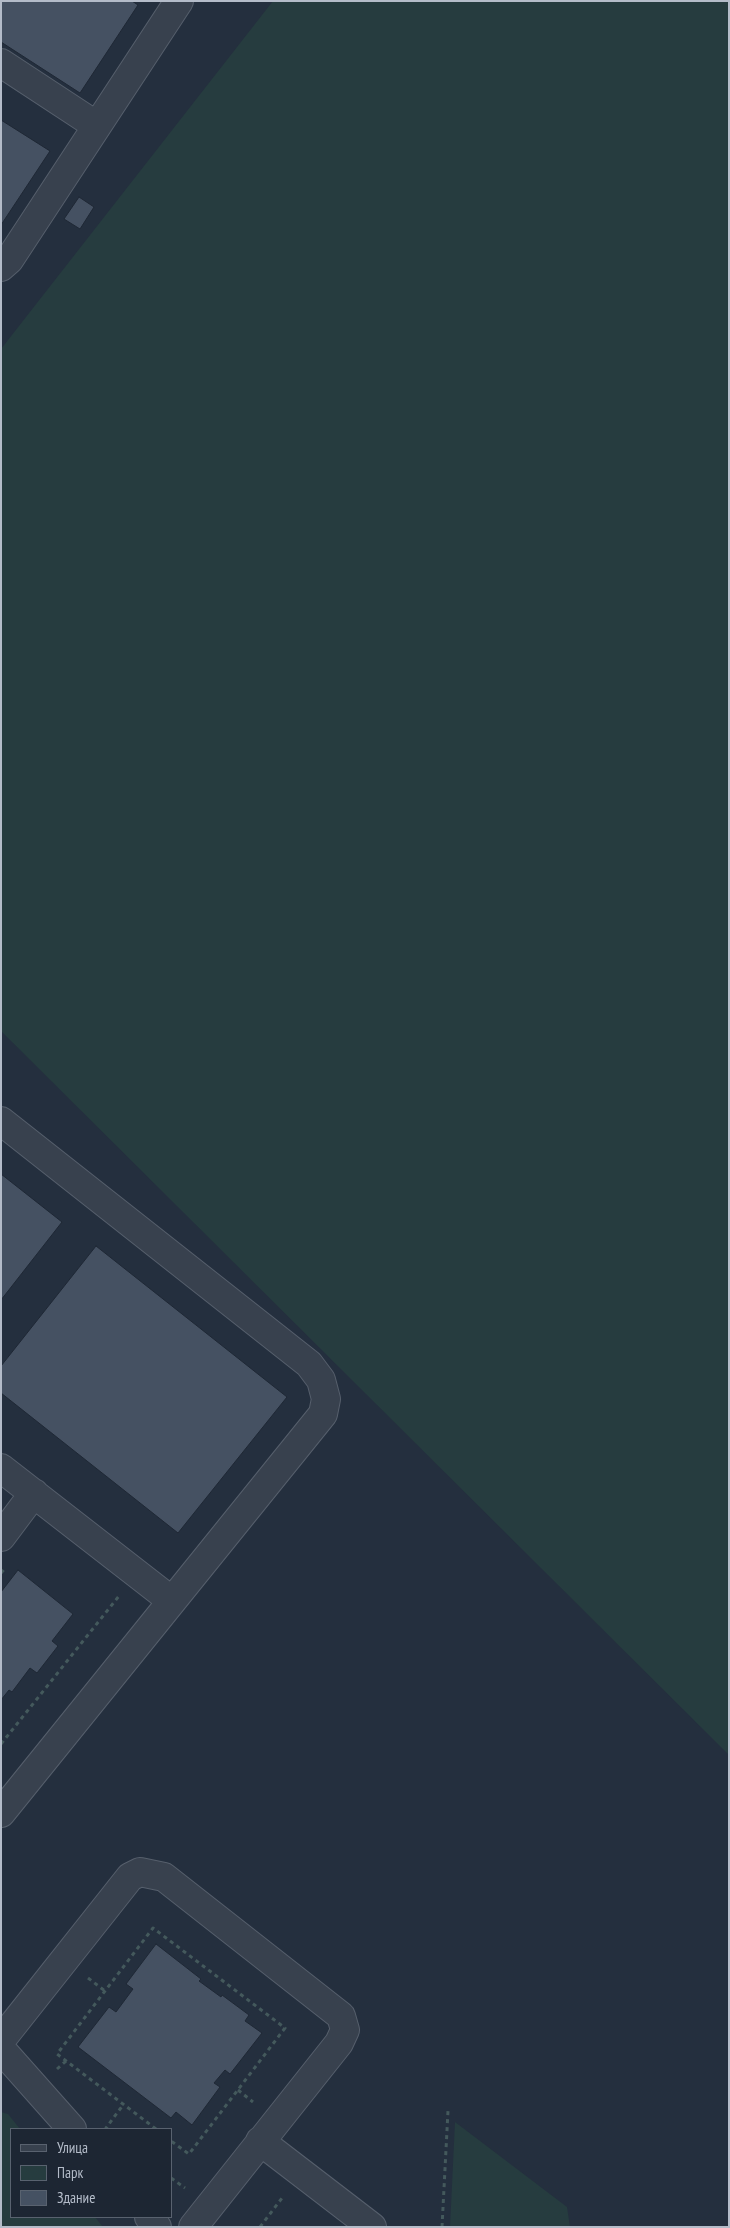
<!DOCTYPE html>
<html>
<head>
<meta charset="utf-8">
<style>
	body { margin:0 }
	#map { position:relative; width:730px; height:2228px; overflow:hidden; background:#242f3e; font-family:"PT Sans Narrow",sans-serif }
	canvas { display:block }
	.frame { position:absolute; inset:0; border:2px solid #b4bcc9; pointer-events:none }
	.legend { position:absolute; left:10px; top:2128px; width:162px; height:90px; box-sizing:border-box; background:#1d2633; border:1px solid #59626f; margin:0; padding:6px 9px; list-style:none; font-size:15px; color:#b4bcc9 }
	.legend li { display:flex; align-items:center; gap:10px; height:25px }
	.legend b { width:25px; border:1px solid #59626f }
</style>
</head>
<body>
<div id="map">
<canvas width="730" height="2228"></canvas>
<div class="frame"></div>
<ul class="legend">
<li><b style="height:6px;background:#38414e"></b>Улица</li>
<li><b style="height:14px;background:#263c3f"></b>Парк</li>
<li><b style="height:14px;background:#455162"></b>Здание</li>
</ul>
</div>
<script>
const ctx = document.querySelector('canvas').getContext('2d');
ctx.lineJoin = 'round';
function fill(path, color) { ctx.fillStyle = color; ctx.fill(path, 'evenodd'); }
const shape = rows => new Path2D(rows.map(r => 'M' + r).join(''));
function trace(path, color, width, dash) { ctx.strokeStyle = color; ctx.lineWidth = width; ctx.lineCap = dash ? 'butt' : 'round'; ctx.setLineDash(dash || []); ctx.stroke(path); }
const green = shape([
	[273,1,729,1,729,1755,1,1031,1,349],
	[1,2112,8,2114,20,2129,11,2129,11,2217,95,2217,103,2227,1,2227],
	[455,2122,567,2207,570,2227,450,2227]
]);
const building = shape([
	[1,1,132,1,138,5,80,93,1,42,1,1],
	[1,120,50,151,1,225,1,120],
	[79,197,94,207,80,229,64,219,79,197],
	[1,1174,62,1222,1,1300,1,1174],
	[96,1246,287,1397,178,1533,1,1393,1,1366,96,1246],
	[18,1570,73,1614,52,1641,58,1646,37,1673,30,1668,12,1692,9,1690,1,1700,1,1592,18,1570],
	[156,1944,201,1979,199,1981,221,1997,222,1995,249,2015,245,2021,262,2033,230,2074,225,2070,214,2083,220,2087,192,2125,176,2112,171,2118,78,2047,109,2007,116,2012,133,1989,126,1984,156,1944]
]);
const path = shape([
	[1,1573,6,1567],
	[1,1744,119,1596],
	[88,1978,105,1991],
	[57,2069,66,2061],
	[238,2090,253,2102],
	[108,2129,106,2128,123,2105],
	[156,2129,57,2054,153,1928,285,2028,189,2154,171,2141],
	[171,2178,185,2188],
	[260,2227,282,2198,283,2199],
	[442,2227,448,2111]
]);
const minor = shape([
	[1,63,97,126],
	[1,267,9,260,179,1],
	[1,1121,309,1364,321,1380,326,1399,323,1414,1,1813],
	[1,1468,172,1601],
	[1,1537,34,1493],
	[1,2040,130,1877,140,1872,164,1877,341,2016,345,2030,339,2043,193,2227],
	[1,2049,72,2129],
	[260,2141,372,2227],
	[149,2217,157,2227]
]);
fill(green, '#263c3f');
fill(building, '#455162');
trace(building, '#1f2835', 1);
trace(minor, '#565f6c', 30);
trace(path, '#44595c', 3, [4, 4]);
trace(minor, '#38414e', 28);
</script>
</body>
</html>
